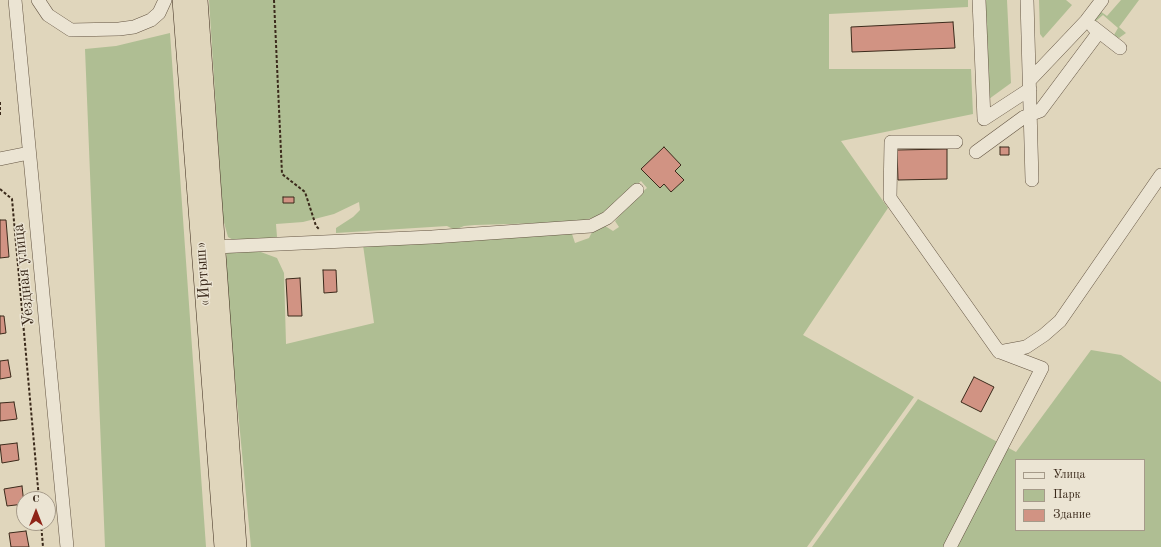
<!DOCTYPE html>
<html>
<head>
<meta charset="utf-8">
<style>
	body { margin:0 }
	#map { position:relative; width:1161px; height:547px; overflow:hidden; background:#e0d6bc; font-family:"Old Standard TT",serif }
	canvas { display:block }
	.legend { position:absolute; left:1015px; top:459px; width:130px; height:72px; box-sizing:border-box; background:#ebe4d3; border:1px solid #a59a89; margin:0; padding:5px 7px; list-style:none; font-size:12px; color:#3b2a1b }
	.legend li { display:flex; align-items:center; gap:8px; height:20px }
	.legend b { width:20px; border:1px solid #a59a89 }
	.north { position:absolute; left:16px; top:491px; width:40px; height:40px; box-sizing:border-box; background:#ebe4d3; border:1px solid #a59a89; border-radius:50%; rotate:0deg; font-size:11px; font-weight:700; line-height:16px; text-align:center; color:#3b2a1b }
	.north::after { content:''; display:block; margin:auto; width:14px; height:18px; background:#8f2418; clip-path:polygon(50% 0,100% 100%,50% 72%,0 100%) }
</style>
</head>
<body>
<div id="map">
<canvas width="1161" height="547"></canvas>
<ul class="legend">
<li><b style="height:5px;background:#ebe4d3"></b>Улица</li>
<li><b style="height:11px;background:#afbe93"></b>Парк</li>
<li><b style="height:11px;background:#d19383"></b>Здание</li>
</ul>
<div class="north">С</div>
</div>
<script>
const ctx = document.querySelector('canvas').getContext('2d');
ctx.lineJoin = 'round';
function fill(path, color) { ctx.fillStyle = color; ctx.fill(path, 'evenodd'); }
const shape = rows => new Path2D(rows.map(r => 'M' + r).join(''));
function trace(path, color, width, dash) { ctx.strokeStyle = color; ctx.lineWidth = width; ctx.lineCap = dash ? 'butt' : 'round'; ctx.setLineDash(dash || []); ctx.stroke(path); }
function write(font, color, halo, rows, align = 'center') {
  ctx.font = font + ' "Old Standard TT",serif'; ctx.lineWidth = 3; ctx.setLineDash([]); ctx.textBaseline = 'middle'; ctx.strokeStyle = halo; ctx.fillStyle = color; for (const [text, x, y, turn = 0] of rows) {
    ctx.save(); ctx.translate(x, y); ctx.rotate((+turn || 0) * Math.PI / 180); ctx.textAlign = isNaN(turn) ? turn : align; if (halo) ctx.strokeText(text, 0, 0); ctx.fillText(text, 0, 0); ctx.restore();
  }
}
const green = shape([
	[209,0,968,0,968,7,829,14,829,69,971,69,973,114,841,141,888,208,803,335,914,397,807,547,251,547,225,275,227,249,250,248,277,258,284,273,286,344,374,323,363,245,565,232,567,234,572,234,575,243,589,238,593,230,605,226,613,231,619,227,615,221,636,197,647,188,641,181,613,206,598,216,579,222,475,225,464,226,455,230,447,226,336,233,336,228,353,217,360,210,359,202,334,214,303,222,276,224,277,237,237,242,228,237,223,219],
	[984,0,1007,0,1011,83,989,99],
	[1039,0,1066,0,1072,5,1043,38,1040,34],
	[1121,0,1139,0,1119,27,1126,33,1119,38,1114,35,1118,28,1103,15,1096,21,1093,18,1100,11,1107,16],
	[170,33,206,547,105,547,85,49,116,46],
	[1091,350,1121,355,1161,382,1161,547,812,547,918,399,1016,452],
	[1016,460,1144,460,1144,530,1016,530]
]);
const building = shape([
	[953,22,955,48,852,52,851,27,953,22],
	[664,147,681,165,675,171,684,180,671,192,664,184,660,188,641,169,664,147],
	[1000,147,1009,147,1009,155,1000,155,1000,147],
	[947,149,947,179,898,180,897,150,947,149],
	[283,197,294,197,294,203,283,203,283,197],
	[0,220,6,220,9,257,0,258,0,220],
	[323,270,336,270,337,292,324,293,323,270],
	[300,278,302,316,288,316,286,279,300,278],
	[0,316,4,316,6,333,0,334,0,316],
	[8,360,11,377,0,379,0,361,8,360],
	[974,377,994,387,981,412,961,402,974,377],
	[14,402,17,419,0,421,0,403,14,402],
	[17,443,19,460,2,463,0,445,17,443],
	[22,486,24,504,7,506,4,489,22,486],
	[26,531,29,547,11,547,9,533,26,531]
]);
const path = shape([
	[274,0,282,174,305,192,316,226,320,230],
	[0,102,0,115],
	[0,189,12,199,39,499],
	[41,523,43,547]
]);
const minor = shape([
	[15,0,67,547],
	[38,0,48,15,71,30,119,29,134,27,151,20,159,13,165,0],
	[979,0,984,119,1030,89],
	[1027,0,1032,180],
	[1093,27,1120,48],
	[1030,80,1086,21,1102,0],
	[956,142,891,142,890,198,999,352,1026,347,1044,335,1060,321,1161,175],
	[976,152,1024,117,1040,111,1099,32],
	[0,159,29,153],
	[215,247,432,237,591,226,607,218,637,190],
	[950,547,1042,368,1000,352]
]);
const highway = shape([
	[182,0,224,547],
	[198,0,237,547]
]);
const streetNames = [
	["«Иртыш»",203,274,-94],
	["Уездная улица",24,275,-96]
];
fill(green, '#afbe93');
fill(building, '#d19383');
trace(building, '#3b2a1b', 1);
trace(minor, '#645543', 14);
trace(highway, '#3b2a1b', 20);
trace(path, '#3b2a1b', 2, [3, 2]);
trace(minor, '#ebe4d3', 13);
trace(highway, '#e0d6bc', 19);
write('16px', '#3b2a1b', '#ebe4d3', streetNames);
</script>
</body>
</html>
